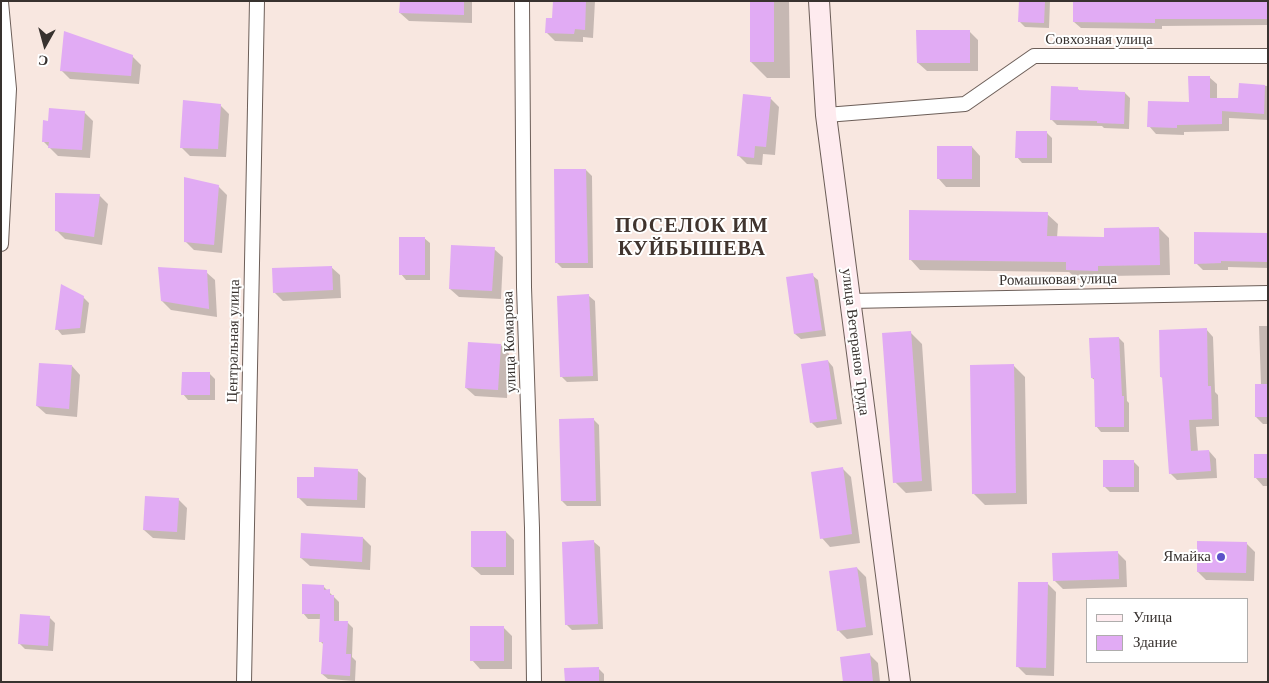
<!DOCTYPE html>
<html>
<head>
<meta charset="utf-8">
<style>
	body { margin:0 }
	#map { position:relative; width:1269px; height:683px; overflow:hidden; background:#f8e7e0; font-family:"Times New Roman",serif }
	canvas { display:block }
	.frame { position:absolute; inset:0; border:2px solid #38322f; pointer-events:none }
	.legend { position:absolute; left:1086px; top:598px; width:162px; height:65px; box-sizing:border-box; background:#fff; border:1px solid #afadac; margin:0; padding:6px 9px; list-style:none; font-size:15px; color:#38322f }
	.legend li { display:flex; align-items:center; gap:10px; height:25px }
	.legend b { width:25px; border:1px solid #afadac }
	.north { position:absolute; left:20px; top:20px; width:50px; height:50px; -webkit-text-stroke:4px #fff; paint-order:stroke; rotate:187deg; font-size:14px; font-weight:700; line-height:20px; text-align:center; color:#38322f }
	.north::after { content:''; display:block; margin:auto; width:18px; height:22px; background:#38322f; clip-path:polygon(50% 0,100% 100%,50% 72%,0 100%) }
</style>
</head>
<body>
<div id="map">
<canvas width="1269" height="683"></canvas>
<div class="frame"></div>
<ul class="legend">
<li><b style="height:6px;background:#feebef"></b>Улица</li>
<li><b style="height:14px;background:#e1abf4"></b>Здание</li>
</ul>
<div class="north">С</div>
</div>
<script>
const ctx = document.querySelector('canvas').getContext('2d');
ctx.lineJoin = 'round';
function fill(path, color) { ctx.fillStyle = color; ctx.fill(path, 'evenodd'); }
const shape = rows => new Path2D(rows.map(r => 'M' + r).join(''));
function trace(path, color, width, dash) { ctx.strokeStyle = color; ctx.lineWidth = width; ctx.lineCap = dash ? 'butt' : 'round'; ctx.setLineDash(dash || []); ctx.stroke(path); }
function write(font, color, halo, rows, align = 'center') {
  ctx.font = font + ' "Times New Roman",serif'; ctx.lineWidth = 4; ctx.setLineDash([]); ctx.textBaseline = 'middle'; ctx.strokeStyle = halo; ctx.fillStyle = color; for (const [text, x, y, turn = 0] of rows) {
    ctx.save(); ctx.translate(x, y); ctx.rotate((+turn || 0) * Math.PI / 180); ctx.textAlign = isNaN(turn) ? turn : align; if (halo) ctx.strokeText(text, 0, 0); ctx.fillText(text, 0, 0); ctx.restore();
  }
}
const shadow = shape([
	[401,1,472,1,472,23,409,21,400,13],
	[554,1,595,1,593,38,583,37,583,42,555,41,547,33,554,19],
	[751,1,789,1,790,78,767,78,751,62],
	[1020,1,1050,1,1049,28,1025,27,1020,22],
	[1268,1,1268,25,1162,26,1162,29,1081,28,1074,22],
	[969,31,978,40,978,71,927,71,918,63],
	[132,56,141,65,139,84,70,79,61,70],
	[1209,77,1217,84,1217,99,1240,99,1240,84,1268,86,1268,120,1229,118,1229,131,1184,132,1184,135,1156,134,1149,126,1190,103],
	[1077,88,1080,91,1125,93,1130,98,1129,129,1104,128,1102,126,1057,125,1051,119],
	[744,96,771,99,779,107,775,155,763,154,762,165,747,164,738,155],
	[220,105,229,114,226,157,190,156,181,147],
	[84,112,93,121,90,158,58,156,43,141,49,122],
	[1047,133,1052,138,1052,163,1022,163,1017,157],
	[972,147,980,156,980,187,946,187,938,178],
	[586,170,592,176,593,268,562,268,557,263],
	[218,186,227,195,222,253,194,250,185,241],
	[99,195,108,204,102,245,65,239,57,231],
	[1047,214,1058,224,1057,238,1106,238,1159,228,1169,238,1170,275,1108,276,1108,281,1078,280,1069,272,920,270,910,259],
	[1268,234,1268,268,1228,267,1228,270,1203,270,1196,263],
	[424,238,430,243,430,280,406,280,401,274],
	[494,249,503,257,501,299,459,297,450,289],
	[331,267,340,275,341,298,283,301,274,292],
	[206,272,215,280,217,317,171,310,162,301],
	[812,275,818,280,826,336,801,339,795,334],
	[589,296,595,301,598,381,567,382,561,376],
	[83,297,89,303,85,333,62,335,57,329],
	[1259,326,1268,326,1268,424,1263,424,1256,417,1261,385],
	[1206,329,1213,337,1215,392,1218,395,1219,426,1196,427,1198,452,1209,451,1216,459,1217,478,1177,480,1170,473,1164,379,1161,377],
	[910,332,922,344,932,491,906,493,895,482],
	[1119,338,1124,343,1127,401,1129,403,1129,432,1101,432,1096,426,1096,381,1092,378],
	[501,345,509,354,507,398,475,396,466,388],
	[828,361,833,367,842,424,817,428,811,422],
	[72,366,80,375,77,417,46,414,37,406],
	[1014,366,1025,377,1027,504,985,505,973,493],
	[209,373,215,379,215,400,188,400,183,394],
	[594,420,599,425,601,506,567,506,562,501],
	[1268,455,1268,486,1263,486,1255,477],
	[1133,461,1139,467,1139,492,1110,492,1104,486],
	[843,469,851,477,860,543,830,547,822,538],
	[357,470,366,478,365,508,307,506,298,497,315,479],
	[178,499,187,508,185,540,153,538,144,530],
	[506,532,514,540,514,575,481,575,472,567],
	[363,538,371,546,370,570,310,566,301,558],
	[594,542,600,547,603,629,572,630,566,624],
	[1246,543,1255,552,1254,581,1206,580,1198,572],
	[1117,552,1126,561,1127,587,1063,589,1054,580],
	[857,568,866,577,873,635,847,639,838,630],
	[1047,583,1056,592,1054,676,1026,675,1018,667],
	[323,586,339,602,339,622,348,623,353,628,352,657,356,661,355,681,328,679,322,674,324,645,320,641,321,619,308,619,303,613],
	[49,617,55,623,53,651,25,649,19,643],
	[503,627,512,636,512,669,480,669,472,660],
	[869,654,878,663,880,682,844,682],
	[598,668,604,674,604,682,566,682]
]);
const building = shape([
	[400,1,464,1,464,15,399,13],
	[553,1,586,1,585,30,575,29,574,34,545,33,546,18,552,18],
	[750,1,774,1,774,62,750,62],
	[1019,1,1045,1,1044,23,1018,22],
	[1073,1,1268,1,1268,19,1155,19,1155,23,1073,22],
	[916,30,970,30,970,63,917,63],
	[64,31,133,55,131,76,60,71],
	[1188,76,1210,76,1210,98,1238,98,1239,83,1265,85,1264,114,1222,111,1222,124,1177,125,1177,128,1147,127,1148,101,1189,102],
	[1051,86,1078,87,1078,90,1125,92,1124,124,1097,123,1097,121,1050,120],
	[743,94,771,97,766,147,755,146,754,158,737,156],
	[183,100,221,104,218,149,180,148],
	[49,108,85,111,82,150,48,148,49,142,42,142,43,120,48,121],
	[1016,131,1047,131,1047,158,1015,158],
	[937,146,972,146,972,179,937,179],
	[554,169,586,169,588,263,555,263],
	[184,177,219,185,214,245,184,242],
	[55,193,100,194,94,237,55,231],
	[909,210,1048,212,1047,236,1104,237,1104,228,1159,227,1160,265,1098,266,1098,271,1066,270,1066,262,909,260],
	[1194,232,1268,233,1268,262,1221,261,1221,263,1194,264],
	[399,237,425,237,425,275,399,275],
	[451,245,495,247,492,291,449,289],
	[332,266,333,290,273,293,272,268],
	[158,267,207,270,209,309,161,301],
	[813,273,822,330,794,334,786,277],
	[61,284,84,296,80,328,55,330],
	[589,294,593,376,560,377,557,296],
	[1207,328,1208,386,1211,386,1212,419,1189,420,1191,451,1209,450,1211,471,1169,474,1162,377,1160,377,1159,330],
	[911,331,922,481,893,483,882,333],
	[1119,337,1122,396,1124,396,1124,427,1095,427,1094,378,1091,378,1089,338],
	[468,342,501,344,498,390,465,388],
	[828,360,837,419,810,423,801,364],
	[39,363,72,365,69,409,36,406],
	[1014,364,1016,493,972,494,970,365],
	[182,372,210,372,210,395,181,395],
	[1255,384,1268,384,1268,417,1255,417],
	[594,418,596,501,561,501,559,419],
	[1254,454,1268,454,1268,478,1254,478],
	[1103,460,1134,460,1134,487,1103,487],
	[314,467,358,469,357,500,297,498,297,477,314,477],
	[843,467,852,534,820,539,811,472],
	[145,496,179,498,177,532,143,530],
	[471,531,506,531,506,567,471,567],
	[301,533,363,537,362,562,300,558],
	[594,540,598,624,565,625,562,542],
	[1197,541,1247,542,1246,573,1197,572],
	[1118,551,1119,579,1053,581,1052,553],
	[857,567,866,627,837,631,829,571],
	[1018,582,1048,582,1046,668,1016,667],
	[302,584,324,585,324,590,330,589,330,595,334,595,334,621,348,621,346,654,351,654,350,676,321,674,323,642,319,642,320,614,302,614],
	[20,614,50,616,48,646,18,644],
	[470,626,504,626,504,661,470,661],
	[870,653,873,682,843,682,840,657],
	[599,667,599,682,565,682,564,668]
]);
const street = shape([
	[522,1,524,287,532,528,534,682],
	[1,2,9,89,1,244],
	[826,115,965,104,1034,56,1268,56],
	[850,301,1268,293],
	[244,682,257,1]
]);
const secondary = shape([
	[819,1,826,115,900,682]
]);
const markers = [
	[1221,557,5,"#5c51c9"]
];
const streetNames = [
	["Совхозная улица",1099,40],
	["Ромашковая улица",1058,280,-1],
	["Центральная улица",234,341,-89],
	["улица Комарова",510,342,-92],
	["улица Ветеранов Труда",855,342,83]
];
const poiNames = [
	["Ямайка",1211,557]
];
const districtNames = [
	["ПОСЕЛОК ИМ",692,227],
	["КУЙБЫШЕВА",692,250]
];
fill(shadow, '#0003');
fill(building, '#e1abf4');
trace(street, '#6c5e58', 16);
trace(secondary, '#6c5e58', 22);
trace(street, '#fff', 14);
trace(secondary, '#feebef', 20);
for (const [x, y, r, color] of markers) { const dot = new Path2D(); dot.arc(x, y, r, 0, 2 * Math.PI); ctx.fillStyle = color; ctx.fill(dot); trace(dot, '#fff', 2); }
write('15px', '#38322f', '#fff', streetNames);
write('15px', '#38322f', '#fff', poiNames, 'right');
ctx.letterSpacing = '1px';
write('bold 20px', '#40342e', '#fff', districtNames);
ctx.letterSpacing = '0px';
</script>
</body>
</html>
